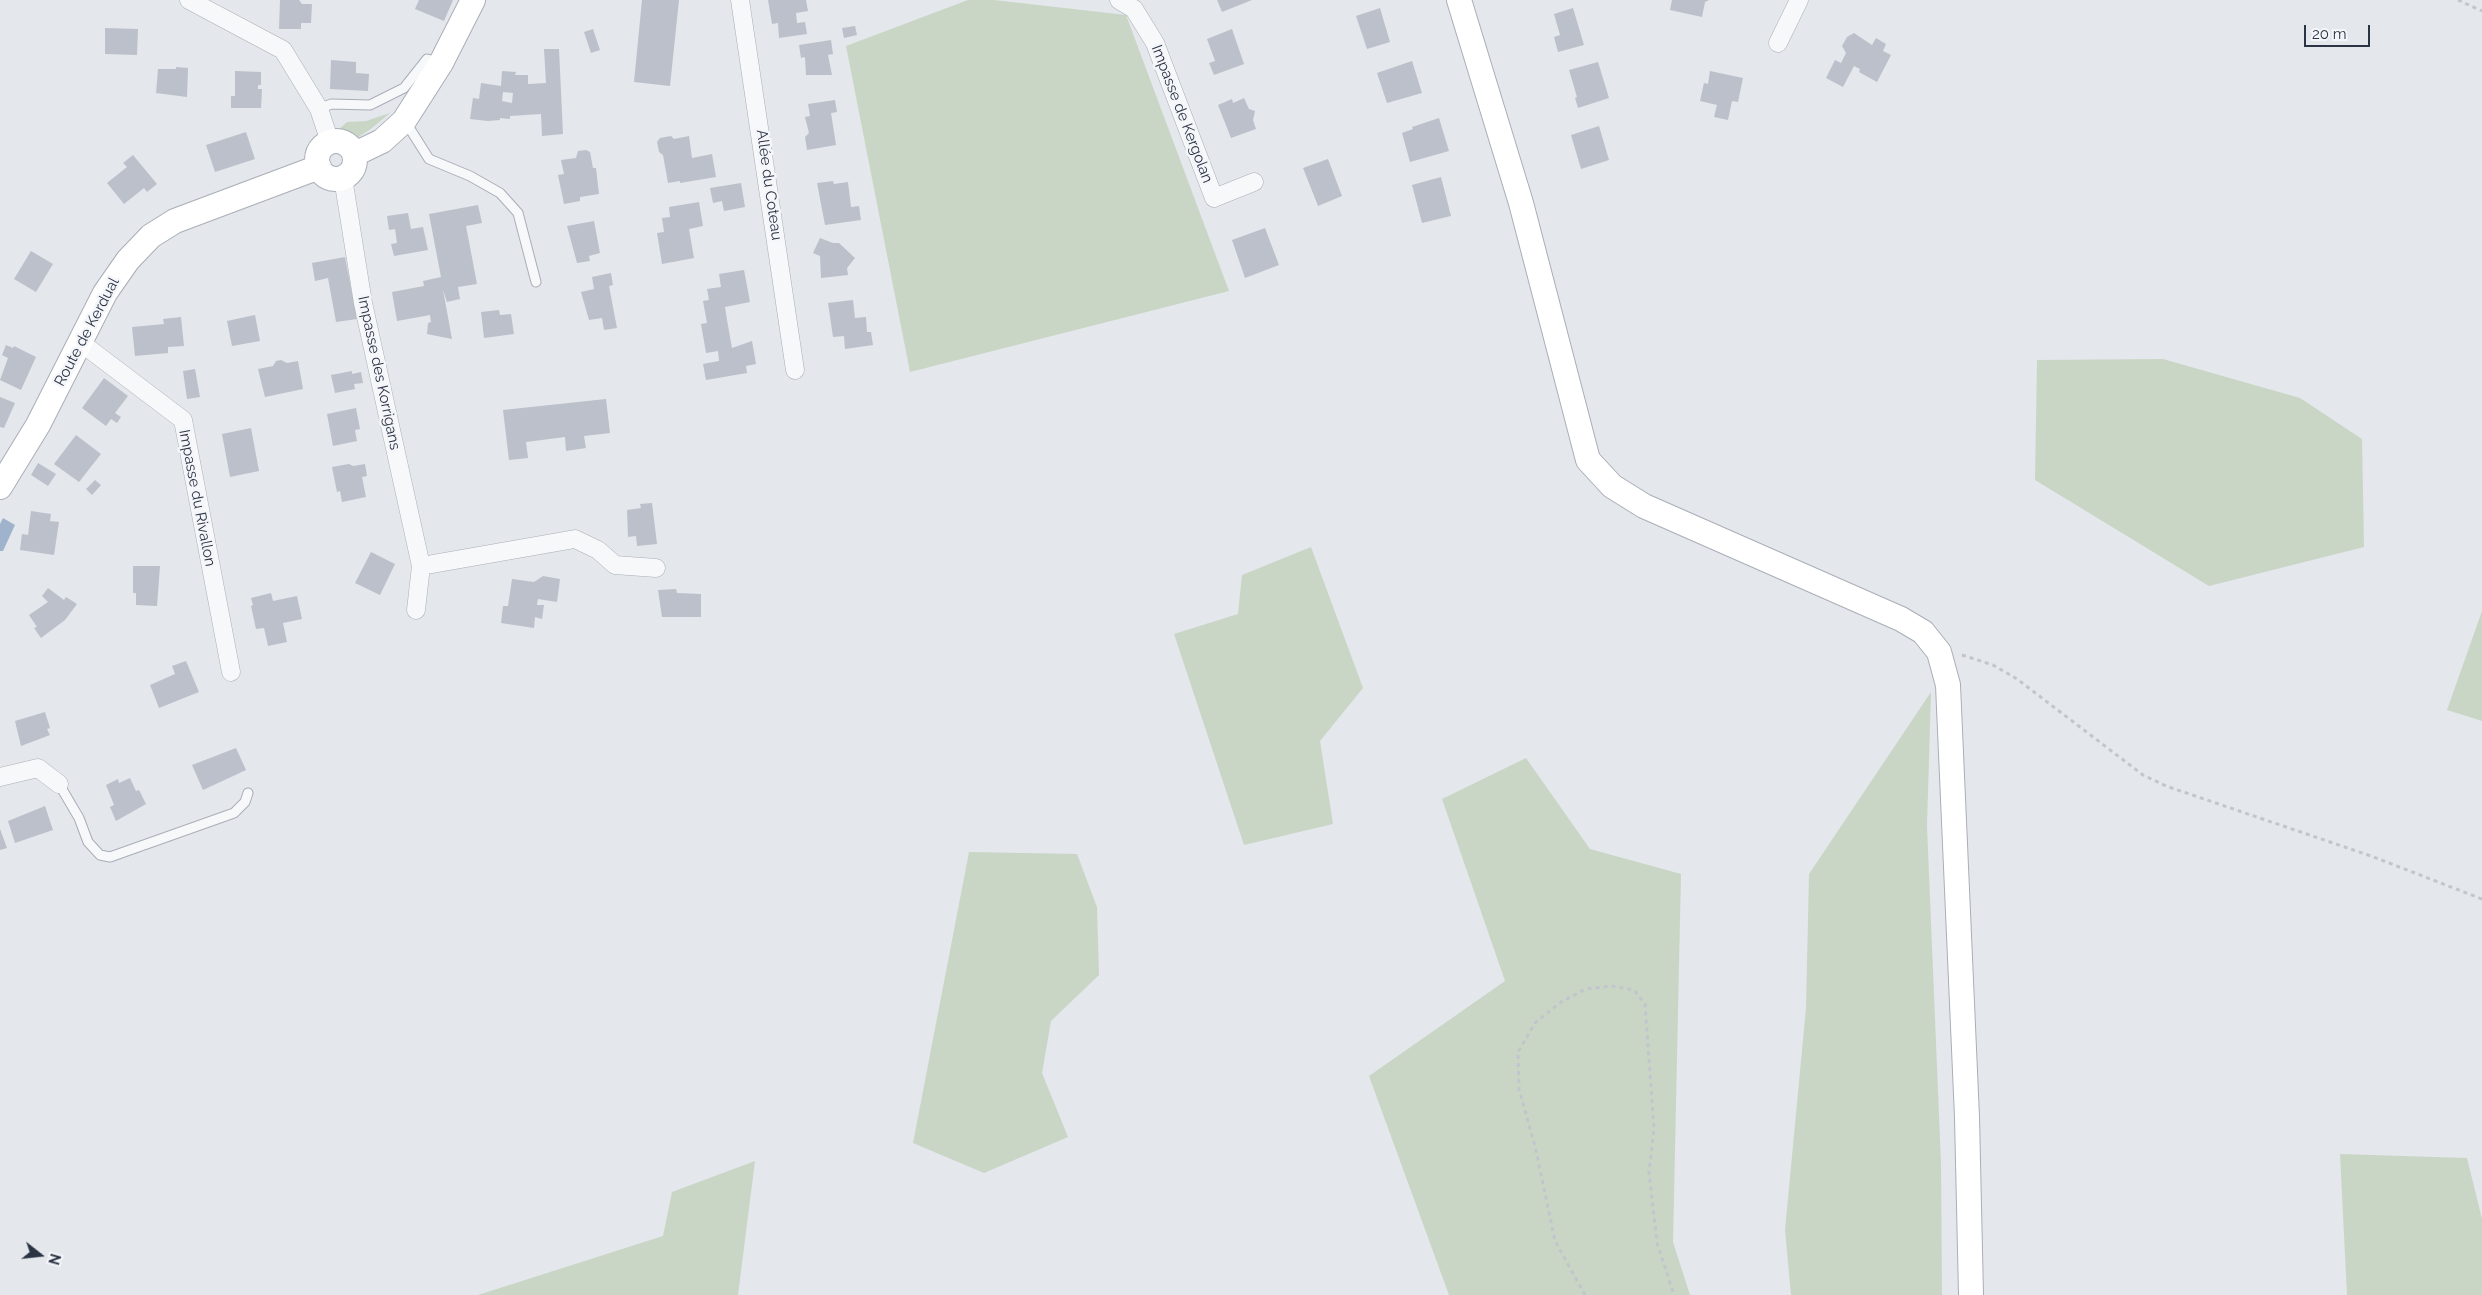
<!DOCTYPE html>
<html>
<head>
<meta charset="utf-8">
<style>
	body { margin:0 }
	#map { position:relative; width:2482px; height:1295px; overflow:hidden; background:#e4e7ec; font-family:Raleway,sans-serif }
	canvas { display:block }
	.north { position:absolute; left:15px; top:1230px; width:50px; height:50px; -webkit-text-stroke:4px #f4f6f9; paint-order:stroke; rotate:106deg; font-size:14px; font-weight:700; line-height:20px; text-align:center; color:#2b3445 }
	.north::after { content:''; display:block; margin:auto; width:18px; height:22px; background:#2b3445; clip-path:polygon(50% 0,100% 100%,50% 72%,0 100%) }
	.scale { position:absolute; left:2304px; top:25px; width:66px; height:22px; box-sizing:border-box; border:2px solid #2b3445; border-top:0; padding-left:6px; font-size:15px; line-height:18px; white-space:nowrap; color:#2b3445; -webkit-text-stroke:4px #f4f6f9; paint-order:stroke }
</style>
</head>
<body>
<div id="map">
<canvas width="2482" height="1295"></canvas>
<div class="north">N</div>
<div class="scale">20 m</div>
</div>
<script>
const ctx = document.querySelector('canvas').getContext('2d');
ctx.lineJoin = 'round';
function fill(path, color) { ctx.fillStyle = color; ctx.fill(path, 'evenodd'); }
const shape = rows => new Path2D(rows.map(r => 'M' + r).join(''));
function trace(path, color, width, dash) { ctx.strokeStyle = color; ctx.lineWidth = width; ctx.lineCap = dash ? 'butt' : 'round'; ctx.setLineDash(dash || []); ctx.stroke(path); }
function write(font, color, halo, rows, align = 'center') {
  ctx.font = font + ' Raleway,sans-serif'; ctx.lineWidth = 5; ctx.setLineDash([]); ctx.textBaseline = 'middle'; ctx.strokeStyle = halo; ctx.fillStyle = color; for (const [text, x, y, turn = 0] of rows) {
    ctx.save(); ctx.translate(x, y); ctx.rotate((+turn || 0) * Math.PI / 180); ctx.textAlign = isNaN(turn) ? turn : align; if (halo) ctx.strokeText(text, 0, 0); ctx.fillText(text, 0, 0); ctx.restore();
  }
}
const green = shape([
	[968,0,994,0,1126,15,1229,291,910,372,846,46],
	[390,113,372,128,345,146,339,129,347,122,366,121],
	[2163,359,2300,398,2362,439,2364,547,2209,586,2035,480,2037,360],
	[1311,547,1363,688,1320,741,1333,824,1244,845,1174,634,1238,614,1242,575],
	[2482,611,2482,721,2447,710],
	[1931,692,1927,826,1941,1163,1942,1295,1791,1295,1785,1230,1806,1008,1809,874],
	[1526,758,1590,849,1681,874,1673,1242,1690,1295,1449,1295,1369,1076,1505,981,1442,799],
	[969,852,1077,854,1097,907,1099,975,1051,1021,1042,1073,1068,1137,984,1173,913,1143],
	[2340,1154,2467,1158,2482,1219,2482,1295,2347,1295],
	[755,1161,738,1295,478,1295,663,1236,672,1192]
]);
const water = shape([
	[3,518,15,525,3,551,0,551,0,524]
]);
const building = shape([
	[280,0,299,0,302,4,312,4,311,23,301,23,301,29,279,29],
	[419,0,453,0,444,21,415,9],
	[642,0,679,0,670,86,634,82],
	[768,0,806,0,808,11,796,13,797,23,805,22,807,34,779,38,778,23,772,24],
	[1217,0,1252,0,1222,12],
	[1672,0,1709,0,1705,2,1702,17,1670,10],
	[1380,8,1390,42,1367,49,1356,16],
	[1573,8,1584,45,1558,52,1554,37,1560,35,1554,14],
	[855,26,857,35,844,38,842,28],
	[105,28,138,29,137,55,105,54],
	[593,29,600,50,591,53,584,32],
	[1232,29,1244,64,1214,75,1209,63,1215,61,1207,39],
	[1854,33,1872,45,1876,38,1886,44,1883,51,1891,55,1877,82,1859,72,1860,69,1854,66,1843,87,1826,78,1835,60,1841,63,1846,53,1842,46,1847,37],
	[831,40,833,54,828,55,832,75,806,75,805,57,801,58,799,45],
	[544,49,559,49,563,134,542,136,541,114,510,116,510,119,500,118,500,120,488,121,470,119,473,98,479,99,481,83,501,86,502,71,516,72,515,75,528,75,528,84,546,83],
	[503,92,513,93,512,103,502,101],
	[331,60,356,62,356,73,369,74,368,91,330,89],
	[1412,61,1422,93,1387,103,1377,73],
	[1598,62,1609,98,1578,108,1575,98,1577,97,1569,70],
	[176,67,188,68,187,97,156,93,158,69,176,69],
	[235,71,261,72,261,85,258,85,258,89,262,89,261,108,231,108,231,96,235,96],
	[1710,71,1743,78,1738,102,1732,101,1728,120,1714,117,1717,105,1700,101,1704,83,1708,84],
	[1244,98,1249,109,1255,111,1253,120,1256,129,1231,138,1218,105,1232,99,1233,103],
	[835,100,837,112,831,113,836,145,807,150,805,137,809,133,805,117,810,116,808,104],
	[1439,118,1449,151,1410,162,1402,133,1413,129,1412,127],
	[1599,126,1609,160,1581,169,1571,135],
	[246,132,255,159,215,172,206,145],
	[671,136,674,139,689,136,692,158,712,154,716,177,680,183,680,181,668,183,663,155,659,152,657,142,660,138],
	[586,150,590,152,593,168,596,168,599,194,580,197,580,201,564,204,558,175,564,174,561,160,576,158,578,151],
	[133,155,157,184,147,192,144,188,124,204,107,183,127,167,123,163],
	[1328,159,1342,196,1318,206,1303,168],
	[1441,177,1451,216,1422,223,1412,185],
	[833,181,834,184,848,182,851,207,859,206,861,220,825,225,817,183],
	[741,183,745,207,724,211,722,201,713,203,710,188],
	[699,202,703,226,689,229,694,258,662,264,657,233,664,232,662,218,670,217,669,207],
	[478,205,482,223,466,226,477,284,458,287,460,299,447,302,443,290,452,339,427,334,428,323,431,322,430,315,397,321,392,292,424,286,423,281,441,277,429,214],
	[408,213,411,229,423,227,428,250,394,256,391,244,397,243,395,229,389,230,387,216],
	[594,221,600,253,589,256,590,261,577,263,567,226],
	[1265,228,1279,265,1245,278,1232,240],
	[820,238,833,243,839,243,855,258,847,268,848,275,821,278,820,256,813,253],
	[31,251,53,264,36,292,14,279],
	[345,257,357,319,336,322,328,278,315,281,312,263],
	[744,270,750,302,725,307,727,320,732,348,752,341,756,364,746,366,747,373,706,380,703,364,719,361,718,351,706,353,701,324,707,323,703,301,709,300,707,289,721,287,719,274],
	[611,273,613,285,609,286,617,328,604,330,602,318,589,320,581,292,594,289,592,277],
	[853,300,855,318,866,317,867,332,871,332,873,345,845,349,844,336,833,337,828,303],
	[499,310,500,315,511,314,514,334,484,338,481,312],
	[255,315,260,341,232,346,227,321],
	[181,317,184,346,168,347,168,353,135,356,132,327,164,324,163,319],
	[6,345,13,348,14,346,36,357,21,390,0,380,8,358,2,355],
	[281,360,287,363,298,361,303,389,265,397,258,369,273,366,276,361],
	[195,369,200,397,187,399,183,371],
	[352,371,352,374,361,372,363,383,354,384,355,389,335,393,331,375],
	[104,378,128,396,115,413,121,417,117,423,111,419,106,426,82,408],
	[0,397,15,403,4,428,0,427],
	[606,399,610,433,584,436,586,448,566,451,565,437,526,442,528,458,509,460,503,410],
	[356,408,360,429,355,430,357,441,333,446,327,414],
	[251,428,259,471,230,477,222,434],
	[76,435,101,454,79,482,54,464],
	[38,463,56,474,48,486,31,475],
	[349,464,353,466,365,464,367,476,362,477,366,497,342,502,340,491,337,492,332,467],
	[95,480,101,485,92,495,86,489],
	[652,503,657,544,637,546,636,536,628,537,627,510,641,508,640,504],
	[31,511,51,514,50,521,59,522,54,555,20,550,22,534,28,535],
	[371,552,395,564,380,595,355,583],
	[133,566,160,566,157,606,136,605,136,593,133,593],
	[543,576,560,579,557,602,538,599,537,605,544,605,542,619,535,617,534,628,501,623,503,606,508,606,512,579,534,582],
	[48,588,64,600,66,597,77,604,65,620,41,638,34,628,37,627,29,615,48,602,42,596],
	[676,589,677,593,701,594,701,617,662,617,658,590],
	[271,593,273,601,297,596,302,619,283,623,287,642,268,646,264,628,256,629,251,606,253,605,251,598],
	[186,661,199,692,159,708,150,685,175,674,172,666],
	[45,712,50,728,47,729,50,735,21,746,15,721],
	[236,748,246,770,203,790,192,765],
	[130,778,136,791,139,790,146,804,116,821,110,807,114,805,106,785,118,779,119,783],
	[45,806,53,830,15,843,8,821],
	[0,829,7,848,0,850]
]);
const path = shape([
	[2458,0,2482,11],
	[1962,655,1993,665,2017,679,2143,775,2166,786,2371,856,2482,899],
	[1585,1295,1555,1241,1535,1146,1519,1089,1518,1052,1535,1023,1561,1002,1586,989,1612,986,1634,990,1645,1004,1654,1129,1649,1172,1657,1243,1674,1295]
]);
const lane = shape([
	[319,109,331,104,370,105,404,88,427,59,439,62],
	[405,121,429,159,470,176,500,193,518,213,536,282],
	[59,784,79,818,88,842,100,855,110,857,234,813,245,802,248,793]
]);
const street = shape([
	[189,0,283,50,319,109,330,142],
	[740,0,795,370],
	[1119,0,1134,9,1155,43,1214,198,1254,182],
	[1778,43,1799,0],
	[343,178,363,303,421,566,416,610],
	[80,342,183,420,231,672],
	[421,566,575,539,598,550,615,565,656,568],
	[0,777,38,768,59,784]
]);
const secondary = shape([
	[1459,0,1521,203,1588,460,1612,486,1644,506,1901,619,1923,632,1939,652,1948,685,1967,1117,1971,1295],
	'317 160a19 19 0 1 1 38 0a19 19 0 1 1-38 0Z',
	[355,154,382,141,404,121,441,63,473,0],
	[0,487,38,425,105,293,128,260,151,236,175,221,319,167]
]);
const streetNames = [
	["Impasse de Kergolan",1182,114,69],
	["Allée du Coteau",769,185,82],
	["Route de Kerdual",87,332,-62],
	["Impasse des Korrigans",379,373,78],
	["Impasse du Rivallon",197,498,79]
];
fill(green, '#c9d6c5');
fill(water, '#9fb4cc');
fill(building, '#bbc0ca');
trace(lane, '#a9aeb7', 11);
trace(street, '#a9aeb7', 19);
trace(secondary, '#a9aeb7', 26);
trace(path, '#c2c5cb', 3, [4, 4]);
trace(lane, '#f7f8fa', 9);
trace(street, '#f7f8fa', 18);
trace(secondary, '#fff', 24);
write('15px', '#2b3445', '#f4f6f9', streetNames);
</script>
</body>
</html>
